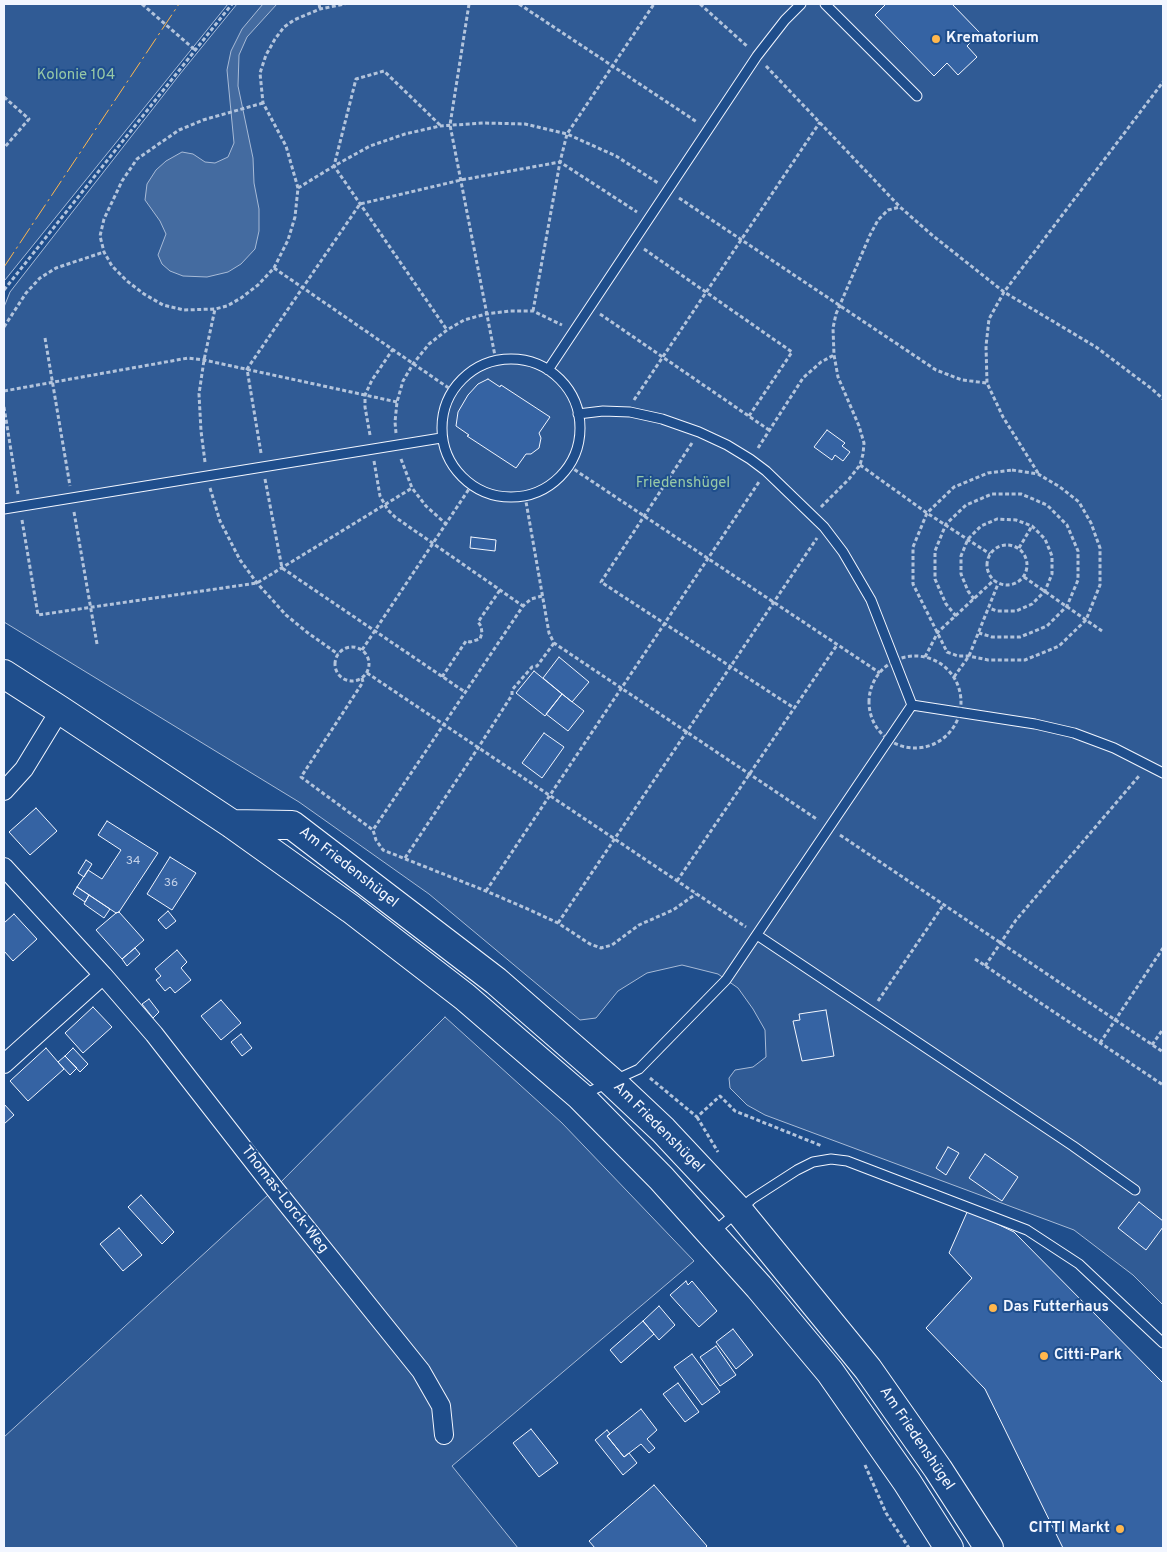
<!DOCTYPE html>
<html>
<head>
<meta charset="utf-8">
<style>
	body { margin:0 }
	#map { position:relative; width:1167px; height:1552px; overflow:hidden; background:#1f4e8c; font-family:Overpass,sans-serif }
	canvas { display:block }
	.frame { position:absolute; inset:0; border:5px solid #f2f6ff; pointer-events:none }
</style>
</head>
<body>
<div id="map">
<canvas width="1167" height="1552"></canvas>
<div class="frame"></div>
</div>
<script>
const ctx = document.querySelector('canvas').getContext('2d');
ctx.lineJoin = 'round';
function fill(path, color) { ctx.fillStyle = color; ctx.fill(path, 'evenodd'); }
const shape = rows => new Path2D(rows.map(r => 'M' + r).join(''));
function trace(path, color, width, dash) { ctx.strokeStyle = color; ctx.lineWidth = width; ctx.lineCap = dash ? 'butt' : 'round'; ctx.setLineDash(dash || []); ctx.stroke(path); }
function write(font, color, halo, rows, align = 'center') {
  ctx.font = font + ' Overpass,sans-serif'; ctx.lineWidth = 4; ctx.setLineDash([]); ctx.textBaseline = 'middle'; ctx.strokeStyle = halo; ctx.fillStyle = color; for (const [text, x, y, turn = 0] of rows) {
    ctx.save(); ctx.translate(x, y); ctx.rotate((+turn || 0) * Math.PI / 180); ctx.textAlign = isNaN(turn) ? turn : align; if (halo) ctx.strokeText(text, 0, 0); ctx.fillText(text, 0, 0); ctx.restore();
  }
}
const built = shape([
	[4,4,228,4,5,280,4,279,4,4],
	[237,4,1163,4,1163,1305,1133,1275,1074,1230,765,1115,747,1105,730,1088,729,1078,735,1070,753,1067,766,1057,765,1030,753,1009,738,988,718,974,682,965,647,973,618,991,596,1018,580,1020,429,894,299,802,4,622,4,307,10,292,180,74,237,4],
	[445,1017,562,1123,694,1261,452,1466,518,1548,4,1548,4,1437,268,1195,445,1017]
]);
const water = shape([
	[263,4,277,4,247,37,239,55,238,86,253,158,254,183,259,209,259,231,255,249,241,264,228,272,207,277,183,276,170,271,162,264,158,255,166,234,160,221,145,200,147,184,156,170,166,161,182,152,193,154,205,162,215,163,228,157,234,143,227,70,231,51,242,29,263,4]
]);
const building = shape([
	[886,4,952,4,980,33,967,46,977,57,958,75,947,63,934,76,875,15,886,4],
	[488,379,500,387,501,385,550,417,539,433,541,438,539,448,531,454,526,454,516,468,467,436,469,435,456,426,458,412,468,395,478,384,488,379],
	[827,430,845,443,842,446,850,452,843,461,835,455,832,460,814,447,827,430],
	[471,537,496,540,495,551,470,548,471,537],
	[559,657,589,682,572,702,543,678,559,657],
	[534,671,562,694,545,716,516,693,534,671],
	[562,694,584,711,568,731,546,714,562,694],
	[544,733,564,747,542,778,522,763,544,733],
	[36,808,57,831,30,855,9,832,36,808],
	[107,821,158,853,119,912,116,913,77,887,88,870,102,879,121,850,98,835,107,821],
	[170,857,196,873,172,910,147,894,170,857],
	[86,860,92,864,84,877,78,873,86,860],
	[77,887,89,895,85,902,73,894,77,887],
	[89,895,110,909,104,918,84,904,89,895],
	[168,911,176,921,166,929,158,920,168,911],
	[119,912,144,940,122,959,96,930,116,913,119,912],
	[14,914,37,939,13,961,4,951,4,923,14,914],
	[135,948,140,954,127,966,122,959,135,948],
	[177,950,187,962,181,968,191,980,175,993,170,987,165,991,156,980,161,976,155,969,177,950],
	[149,999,159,1012,153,1018,142,1004,149,999],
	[221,1000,241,1023,221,1040,201,1016,221,1000],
	[93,1007,112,1027,83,1053,65,1033,93,1007],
	[826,1010,834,1056,802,1061,793,1021,800,1020,799,1014,826,1010],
	[241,1034,252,1048,242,1056,231,1042,241,1034],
	[46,1048,64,1069,28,1101,10,1081,46,1048],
	[73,1048,88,1064,80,1072,65,1056,73,1048],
	[65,1056,77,1068,70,1075,58,1062,65,1056],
	[4,1104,14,1115,4,1124,4,1104],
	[948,1147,959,1153,946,1175,936,1168,948,1147],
	[985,1154,1018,1177,1002,1201,969,1178,985,1154],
	[141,1195,174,1232,162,1244,128,1207,141,1195],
	[1139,1202,1163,1221,1163,1227,1146,1250,1118,1228,1139,1202],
	[968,1210,1014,1232,1163,1383,1163,1548,1063,1548,985,1389,926,1328,972,1278,949,1253,968,1210],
	[119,1228,142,1255,123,1271,100,1244,119,1228],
	[686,1281,688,1285,692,1281,717,1311,699,1327,670,1295,686,1281],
	[659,1306,675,1325,659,1340,643,1321,659,1306],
	[643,1321,654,1334,621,1363,610,1350,643,1321],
	[733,1329,753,1355,736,1369,716,1342,733,1329],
	[716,1346,736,1375,720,1386,700,1357,716,1346],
	[692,1354,720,1392,702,1405,674,1367,692,1354],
	[678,1383,699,1412,685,1422,663,1394,678,1383],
	[641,1409,657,1430,647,1439,655,1448,649,1453,641,1444,624,1457,607,1436,641,1409],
	[531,1429,558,1463,539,1477,513,1443,531,1429],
	[607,1430,610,1434,607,1436,624,1457,629,1453,637,1463,623,1475,595,1440,607,1430],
	[654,1485,707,1546,705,1548,595,1548,589,1541,654,1485]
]);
const path = shape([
	[142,4,195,50],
	[319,4,320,9],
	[469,4,450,125,496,361],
	[519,4,697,122],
	[700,4,748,47],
	[766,66,900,207,932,235,1004,292,1096,347,1152,389,1163,399],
	[4,97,29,119,4,148],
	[263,103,203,120,179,130,137,159,122,181,104,219,100,236,104,252,112,266,127,281,144,294,163,305,184,310,215,309,227,306,241,298,258,285,274,268,288,240,295,217,298,188,286,146,263,103,260,73,266,55,275,39,284,27,294,20,320,9,345,4],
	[440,125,384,71,356,79,334,166,447,330],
	[298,188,334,166,370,146,405,134,440,126,483,123,525,124,567,134,616,156,658,183],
	[679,198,936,370,962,380,987,383],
	[644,249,792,352,749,416],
	[274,268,453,391],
	[4,290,232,4],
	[533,311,560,162,567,134,654,4],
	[600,314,769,430],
	[4,327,26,293,40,278,56,268,104,252],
	[45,338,70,486],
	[4,391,188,358,204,360,397,402],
	[634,400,820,122],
	[4,407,18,494],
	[396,433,395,422,397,402,403,381,413,364,429,344,447,330,464,320,486,314,510,311,533,311,562,325],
	[370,435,365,407,365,395,372,380,393,349],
	[692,443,601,582,794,708],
	[758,448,803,378,821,362,834,355],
	[261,453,247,369,360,204,461,180,560,162,637,212],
	[401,459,412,488,426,506,446,524],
	[374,461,380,496,388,510,395,517,523,606],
	[205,462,201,431,199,394,204,360,215,309],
	[860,465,927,513,990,554],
	[569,466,880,673],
	[1012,470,1038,474,1060,487,1079,502,1091,523,1100,548,1100,585,1086,620,1059,646,1025,660,988,660,969,656,958,656,947,652,913,584,913,547,927,513,954,487,988,473,1012,470],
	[1038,473,1003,417,987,383,986,346,989,319,1004,292,1163,82],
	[265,479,282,568,465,692],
	[210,488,220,521,240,560,257,583,286,615,308,633,338,654],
	[525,496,549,633,554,643,818,820],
	[821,507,849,479,860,465,863,454,864,443,859,426,838,377,834,355,833,328,836,314,870,235,878,220,888,210,900,207],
	[74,512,97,644],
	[22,520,38,615,257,583,412,488],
	'987 565a20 20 0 1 1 40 0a20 20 0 1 1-40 0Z',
	[1019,548,1032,526],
	[1024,577,1102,631],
	[542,596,531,599,523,606,373,830,376,840,383,850,486,891,530,910,558,923,590,944,601,948,612,945,639,925,673,910,696,894],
	[974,599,968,591,961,574,961,556,968,539,981,526,997,519,1016,520,1032,526,1045,539,1052,556,1052,574,1045,591,1032,604,1016,611,997,611,989,608],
	[956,616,946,604,935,579,935,551,946,524,966,505,992,494,1021,494,1047,505,1067,525,1078,551,1078,580,1067,606,1047,626,1020,637,992,637,979,633],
	'335 664a17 17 0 1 1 34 0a17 17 0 1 1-34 0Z',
	[362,650,471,486],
	'869 702a46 46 0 1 1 92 0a46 46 0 1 1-92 0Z',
	[925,657,938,632,994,580],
	[367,673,746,927],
	[442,677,466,641,470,642,480,639,482,633,481,626,478,622,500,590],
	[954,677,969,656,998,584],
	[362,678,363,682,301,777,373,830],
	[840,835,1163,1052],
	[405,858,478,748,512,695,512,690,532,667,537,666,554,643],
	[677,881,837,645],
	[486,891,759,482],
	[558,923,817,538],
	[975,959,1163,1085],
	[985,966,1016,920,1139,776],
	[878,1001,944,904],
	[1100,1043,1163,948],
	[1152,1045,1163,1029],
	[650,1078,697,1117,720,1096,735,1111,822,1146],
	[697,1117,718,1152],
	[865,1465,886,1513,909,1548]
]);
const lane = shape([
	[825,4,917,96],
	'442 428a69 69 0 1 1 138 0a69 69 0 1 1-138 0Z',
	[548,370,757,56,785,20,801,4],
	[578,414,603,411,630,412,662,419,699,432,727,445,750,459,766,471,824,527,843,552,871,600,912,705],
	[4,509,441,438],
	[757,935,1073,1146,1135,1190],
	[584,1094,639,1069,726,980,912,705,1035,724,1074,733,1114,748,1163,773],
	[714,1232,752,1199,797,1170,813,1162,831,1159,847,1161,1027,1230,1079,1264,1163,1343]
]);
const street = shape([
	[4,791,24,769,60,710],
	[4,867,103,975,154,1034,274,1188,421,1371,441,1406,444,1435],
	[4,1064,103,975]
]);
const primary = shape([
	[4,674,60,710,232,824,351,909,465,997,580,1096,661,1178,759,1287,830,1372,907,1482,949,1548],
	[232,824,292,825,496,981,612,1082,663,1130,739,1211,868,1369,938,1469,989,1548]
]);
const power = shape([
	[4,267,179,4]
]);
const markers = [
	[936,39,5,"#ffb74d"],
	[993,1308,5,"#ffb74d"],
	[1044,1356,5,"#ffb74d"],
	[1120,1529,5,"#ffb74d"]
];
const numberNames = [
	["34",133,862],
	["36",171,884]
];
const poiNames = [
	["Krematorium",946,39],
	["Das Futterhaus",1003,1308],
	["Citti-Park",1054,1356],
	["CITTI Markt",1110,1529,"right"]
];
const parkNames = [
	["Kolonie 104",76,76],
	["Friedenshügel",683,484]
];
const streetNames = [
	["Am Friedenshügel",348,868,38],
	["Am Friedenshügel",658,1128,45],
	["Thomas-Lorck-Weg",284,1200,52],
	["Am Friedenshügel",916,1439,56]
];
fill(built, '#305b95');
trace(built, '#a8bbd7', 1);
fill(water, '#446ba0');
trace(water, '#a8bbd7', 1);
fill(building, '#3563a3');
trace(building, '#f2f6ff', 1);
trace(lane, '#f2f6ff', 11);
trace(street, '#f2f6ff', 20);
trace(primary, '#f2f6ff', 30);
trace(path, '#b3c4dc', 3, [4, 2.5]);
trace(lane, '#1f4e8c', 9);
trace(street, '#1f4e8c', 18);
trace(primary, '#1f4e8c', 28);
trace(power, '#ffb74d', 1, [18, 4, 2.5, 4]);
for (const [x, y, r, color] of markers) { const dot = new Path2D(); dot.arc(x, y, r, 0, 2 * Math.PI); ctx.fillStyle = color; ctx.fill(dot); trace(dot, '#1f4e8c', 2); }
write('12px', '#c3d1e8', null, numberNames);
write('bold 15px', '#f2f6ff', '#1f4e8c', poiNames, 'left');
write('15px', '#97c8a6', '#1f4e8c', parkNames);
write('15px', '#f2f6ff', '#1f4e8c', streetNames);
</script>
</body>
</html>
